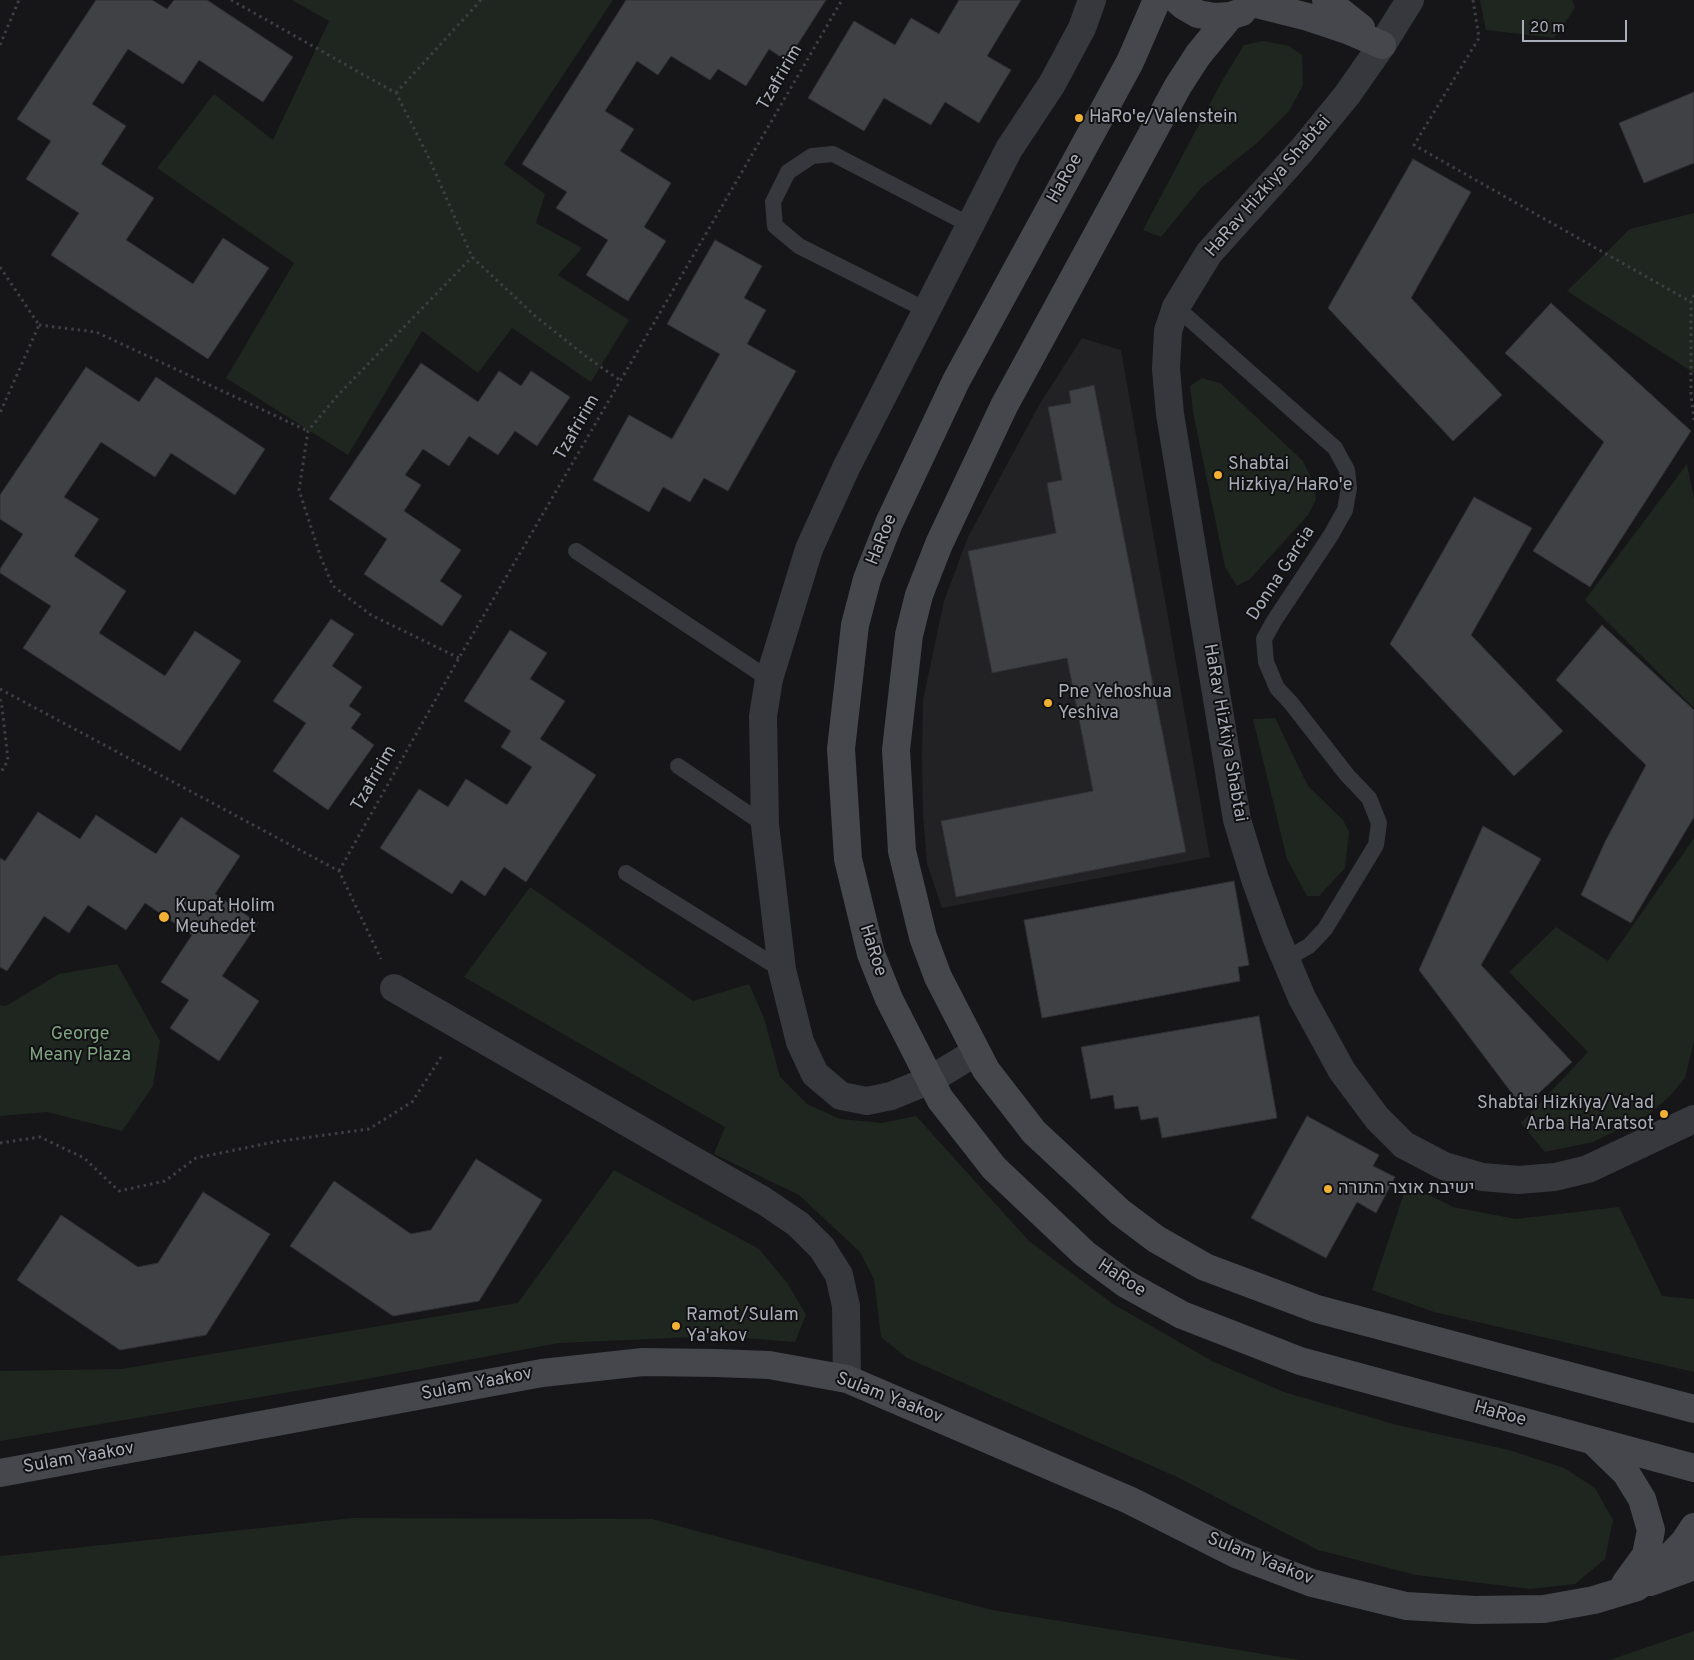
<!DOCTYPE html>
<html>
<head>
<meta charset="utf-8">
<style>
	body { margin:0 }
	#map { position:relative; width:1694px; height:1660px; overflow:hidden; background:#161618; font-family:Overpass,sans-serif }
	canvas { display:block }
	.scale { position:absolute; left:1522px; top:20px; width:105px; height:22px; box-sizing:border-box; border:2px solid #a8adb8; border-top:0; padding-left:6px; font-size:15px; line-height:18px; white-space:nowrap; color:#a8adb8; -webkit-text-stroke:4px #111113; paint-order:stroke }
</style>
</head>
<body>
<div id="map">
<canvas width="1694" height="1660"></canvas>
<div class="scale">20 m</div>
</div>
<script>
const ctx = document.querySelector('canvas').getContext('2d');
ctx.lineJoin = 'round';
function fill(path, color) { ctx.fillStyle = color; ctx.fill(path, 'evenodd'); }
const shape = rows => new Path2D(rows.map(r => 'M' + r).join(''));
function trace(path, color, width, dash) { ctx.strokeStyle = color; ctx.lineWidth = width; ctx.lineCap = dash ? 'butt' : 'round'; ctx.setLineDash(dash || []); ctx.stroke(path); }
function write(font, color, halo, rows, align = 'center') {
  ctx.font = font + ' Overpass,Heebo,sans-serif'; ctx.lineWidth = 4; ctx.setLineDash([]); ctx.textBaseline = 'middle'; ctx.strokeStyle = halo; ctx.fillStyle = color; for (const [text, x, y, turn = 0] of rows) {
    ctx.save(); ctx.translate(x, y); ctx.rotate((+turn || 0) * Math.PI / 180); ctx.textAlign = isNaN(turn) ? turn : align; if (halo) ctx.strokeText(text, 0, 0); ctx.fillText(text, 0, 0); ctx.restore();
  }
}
const built = shape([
	[1082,338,1121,350,1210,857,942,908,927,863,923,814,922,761,923,700,944,601,968,537,1039,405]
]);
const green = shape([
	[292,0,613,0,504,164,545,194,536,223,582,248,558,275,629,320,591,382,512,328,478,373,422,331,348,455,226,378,294,263,157,168,214,94,273,140,329,21],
	[1480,0,1572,0,1575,8,1554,38,1486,30],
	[1263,41,1289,46,1302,55,1303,85,1289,111,1257,143,1201,188,1161,237,1143,230,1222,81,1244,45],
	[1694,213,1694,373,1567,291,1630,229],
	[1202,378,1220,383,1303,461,1313,482,1316,499,1308,515,1250,579,1237,586,1225,567,1193,412,1190,386],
	[1687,464,1694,499,1694,708,1585,600],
	[1275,718,1308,786,1343,820,1349,832,1345,868,1319,896,1307,896,1287,859,1253,719],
	[1694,838,1694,1041,1685,1078,1669,1097,1648,1115,1593,1142,1545,1152,1521,1123,1588,1052,1509,972,1556,927,1608,961],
	[530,887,693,1001,749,984,764,1018,780,1077,807,1104,840,1119,882,1123,916,1116,1029,1241,1113,1304,1212,1361,1284,1392,1397,1425,1509,1450,1564,1468,1595,1488,1613,1520,1605,1559,1575,1584,1530,1589,1416,1575,1318,1550,1177,1477,907,1358,881,1337,874,1279,860,1252,799,1195,714,1154,725,1127,464,977],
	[117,964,160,1041,153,1086,122,1131,47,1112,0,1116,0,1005,6,1006,59,974],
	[614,1170,759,1249,788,1284,806,1315,795,1342,718,1336,559,1343,355,1381,0,1441,0,1371,121,1369,518,1303],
	[1407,1184,1453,1207,1516,1219,1619,1207,1662,1296,1694,1299,1694,1372,1434,1312,1372,1290],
	[353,1518,652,1519,992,1610,1300,1660,0,1660,0,1556],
	[1694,1631,1694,1660,1610,1660]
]);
const building = shape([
	[96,0,152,0,167,9,174,0,207,0,293,57,263,102,199,60,183,84,128,49,92,104,126,126,101,164,154,198,126,240,193,284,223,238,269,268,208,359,51,255,79,213,26,179,51,141,17,119,96,0],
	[626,0,826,0,787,61,769,49,746,86,718,69,710,80,671,56,658,75,637,61,605,111,634,129,620,151,671,183,644,227,666,241,628,301,586,275,608,240,556,208,567,192,522,164,626,0],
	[959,0,1021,0,987,56,1011,70,979,123,945,102,931,125,884,98,864,131,808,98,854,21,895,45,911,18,939,34,959,0],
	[1694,92,1694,163,1644,183,1619,123,1694,92],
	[1413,159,1471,192,1411,298,1502,395,1453,441,1328,308,1413,159],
	[715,240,762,266,744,298,766,310,747,344,796,371,728,491,704,478,690,502,663,487,649,512,593,480,629,415,672,439,720,354,667,324,715,240],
	[1551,303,1691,431,1590,587,1533,551,1604,442,1505,353,1551,303],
	[421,363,478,402,499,371,521,386,531,371,570,397,537,446,515,431,498,455,469,436,449,466,423,449,405,475,421,485,404,511,461,550,440,581,462,596,442,626,364,574,387,539,329,499,421,363],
	[86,367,139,402,156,377,265,449,235,495,171,453,155,477,101,442,64,497,99,519,74,556,126,591,99,633,165,676,195,631,241,661,180,751,23,648,51,606,0,573,0,569,23,534,0,519,0,495,86,367],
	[1094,385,1186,852,956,897,941,821,1093,791,1067,658,992,673,968,551,1056,533,1047,483,1062,480,1048,407,1071,403,1069,391,1094,385],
	[1474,497,1532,528,1471,635,1563,731,1514,776,1390,644,1474,497],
	[331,619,354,634,332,666,362,687,349,706,361,714,351,728,374,745,328,810,273,771,306,723,273,701,331,619],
	[1602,625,1694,710,1694,817,1631,923,1581,895,1605,842,1646,765,1556,680,1602,625],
	[510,630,547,653,530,679,565,701,540,739,596,775,526,882,504,867,485,896,461,880,452,894,380,848,419,789,448,807,466,779,507,805,532,767,501,747,511,731,464,701,510,630],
	[38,812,80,839,96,815,156,854,181,817,240,856,215,894,258,923,222,976,259,1001,219,1061,170,1028,189,1000,161,982,192,935,145,903,126,930,88,905,69,933,44,916,7,971,0,967,0,858,5,861,38,812],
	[1483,826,1541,859,1481,965,1572,1062,1523,1108,1419,970,1483,826],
	[1234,881,1249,965,1238,967,1240,981,1042,1018,1024,920,1234,881],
	[1259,1016,1277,1118,1162,1138,1158,1117,1141,1120,1138,1106,1115,1109,1113,1095,1091,1099,1081,1047,1259,1016],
	[1307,1116,1379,1155,1373,1166,1395,1177,1376,1213,1357,1202,1326,1258,1251,1218,1307,1116],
	[476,1159,542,1200,479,1301,393,1316,290,1246,334,1181,411,1234,431,1230,476,1159],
	[203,1192,270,1234,206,1335,120,1350,17,1280,61,1215,138,1267,158,1263,203,1192]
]);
const path = shape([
	[231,0,396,93,428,156,472,257,534,315,588,358,621,381],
	[1473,0,1479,38,1414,145,1691,302],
	[0,45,19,0],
	[396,93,481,0],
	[0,267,39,325,0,413],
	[1694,295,1691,302,1691,395,1694,420],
	[39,325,96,332,308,431],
	[459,658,371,615,333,586,321,558,299,490,308,431,338,395,472,257],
	[0,689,339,871,381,959],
	[0,699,2,707,8,760,0,774],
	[339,871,459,658,842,0],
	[0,1143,40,1137,84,1158,119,1191,165,1181,196,1158,274,1142,369,1129,412,1102,443,1054]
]);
const lane = shape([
	[1176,307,1335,448,1347,470,1349,488,1345,510,1331,535,1274,621,1264,639,1266,662,1277,688,1291,703,1347,775,1369,798,1379,823,1376,845,1325,929,1309,946,1286,959],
	[926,310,799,246,775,226,773,202,788,172,812,156,833,154,970,225],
	[576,551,769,679],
	[678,766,765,825],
	[626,873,782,970]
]);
const street = shape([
	[1410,0,1382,45,1347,95,1302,150,1209,253,1176,307,1168,331,1166,369,1170,414,1237,820,1255,879,1275,934,1302,998,1342,1071,1377,1118,1404,1145,1444,1166,1482,1177,1518,1180,1555,1177,1588,1169,1694,1119],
	[394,988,764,1201,798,1224,822,1248,839,1275,846,1306,847,1379],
	[976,1052,930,1080,891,1096,867,1101,841,1096,815,1074,800,1042,782,970,765,825,763,716,769,679,809,549,846,468,1009,149,1052,84,1082,28,1092,0]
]);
const secondary = shape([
	[1157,0,1130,62,956,381,889,523,867,579,855,625,841,749,848,859,871,954,889,999,940,1099,994,1168,1085,1254,1126,1284,1182,1315,1300,1361,1694,1468],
	[1177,0,1184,6,1198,14,1214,17,1230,16,1242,12],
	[1326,0,1361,28],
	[1256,4,1308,17,1347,30,1382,45],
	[1230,16,1198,55,1178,86,1004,406,939,544,919,595,909,635,896,750,902,851,923,937,938,977,986,1070,1034,1132,1120,1212,1156,1239,1205,1267,1317,1309,1694,1409],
	[1593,1441,1626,1473,1642,1499,1651,1530,1646,1555,1625,1584],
	[0,1473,542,1373,643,1362,716,1363,769,1365,847,1379,1129,1500,1238,1555,1312,1583,1406,1606,1475,1610,1544,1609,1594,1600,1637,1587,1659,1568,1684,1542,1694,1527],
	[1650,1582,1694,1566]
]);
const markers = [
	[1079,118,5,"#f2b134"],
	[1218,475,5,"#f2b134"],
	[1048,703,5,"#f2b134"],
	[164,917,6,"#f2b134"],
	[1664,1114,5,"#f2b134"],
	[1328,1189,5,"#f2b134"],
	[676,1326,5,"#f2b134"]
];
const streetNames = [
	["Tzafririm",781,78,-60],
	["HaRoe",1066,179,-61],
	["HaRav Hizkiya Shabtai",1269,187,-49],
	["Tzafririm",578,428,-60],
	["HaRoe",883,540,-68],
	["Donna Garcia",1282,574,-57],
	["HaRav Hizkiya Shabtai",1224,733,80],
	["Tzafririm",375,779,-60],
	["HaRoe",872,951,72],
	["HaRoe",1121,1279,33],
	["Sulam Yaakov",477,1385,-11],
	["Sulam Yaakov",889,1399,21],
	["HaRoe",1500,1415,15],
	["Sulam Yaakov",79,1459,-10],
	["Sulam Yaakov",1260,1560,22]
];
const poiNames = [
	["HaRo'e/Valenstein",1089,118],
	["Shabtai",1228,465],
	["Hizkiya/HaRo'e",1228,486],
	["Pne Yehoshua",1058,693],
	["Yeshiva",1058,714],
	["Kupat Holim",175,907],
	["Meuhedet",175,928],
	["Shabtai Hizkiya/Va'ad",1654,1104,"right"],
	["Arba Ha'Aratsot",1654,1125,"right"],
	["ישיבת אוצר התורה",1338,1189],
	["Ramot/Sulam",686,1316],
	["Ya'akov",686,1337]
];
const parkNames = [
	["George",80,1035],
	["Meany Plaza",80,1056]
];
fill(built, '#222225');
fill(green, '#1e261f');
fill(building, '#404145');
trace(building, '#303034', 1);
trace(path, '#3d3f44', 3, [2.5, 4]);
trace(lane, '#37383d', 16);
trace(street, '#37383d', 28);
trace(secondary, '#45474d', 28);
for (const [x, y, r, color] of markers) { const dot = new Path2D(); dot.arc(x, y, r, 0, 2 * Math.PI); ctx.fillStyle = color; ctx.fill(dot); trace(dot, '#111113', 2); }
write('18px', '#a8adb8', '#111113', streetNames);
write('18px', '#a8adb8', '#111113', poiNames, 'left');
write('18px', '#7fa381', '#111113', parkNames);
</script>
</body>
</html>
